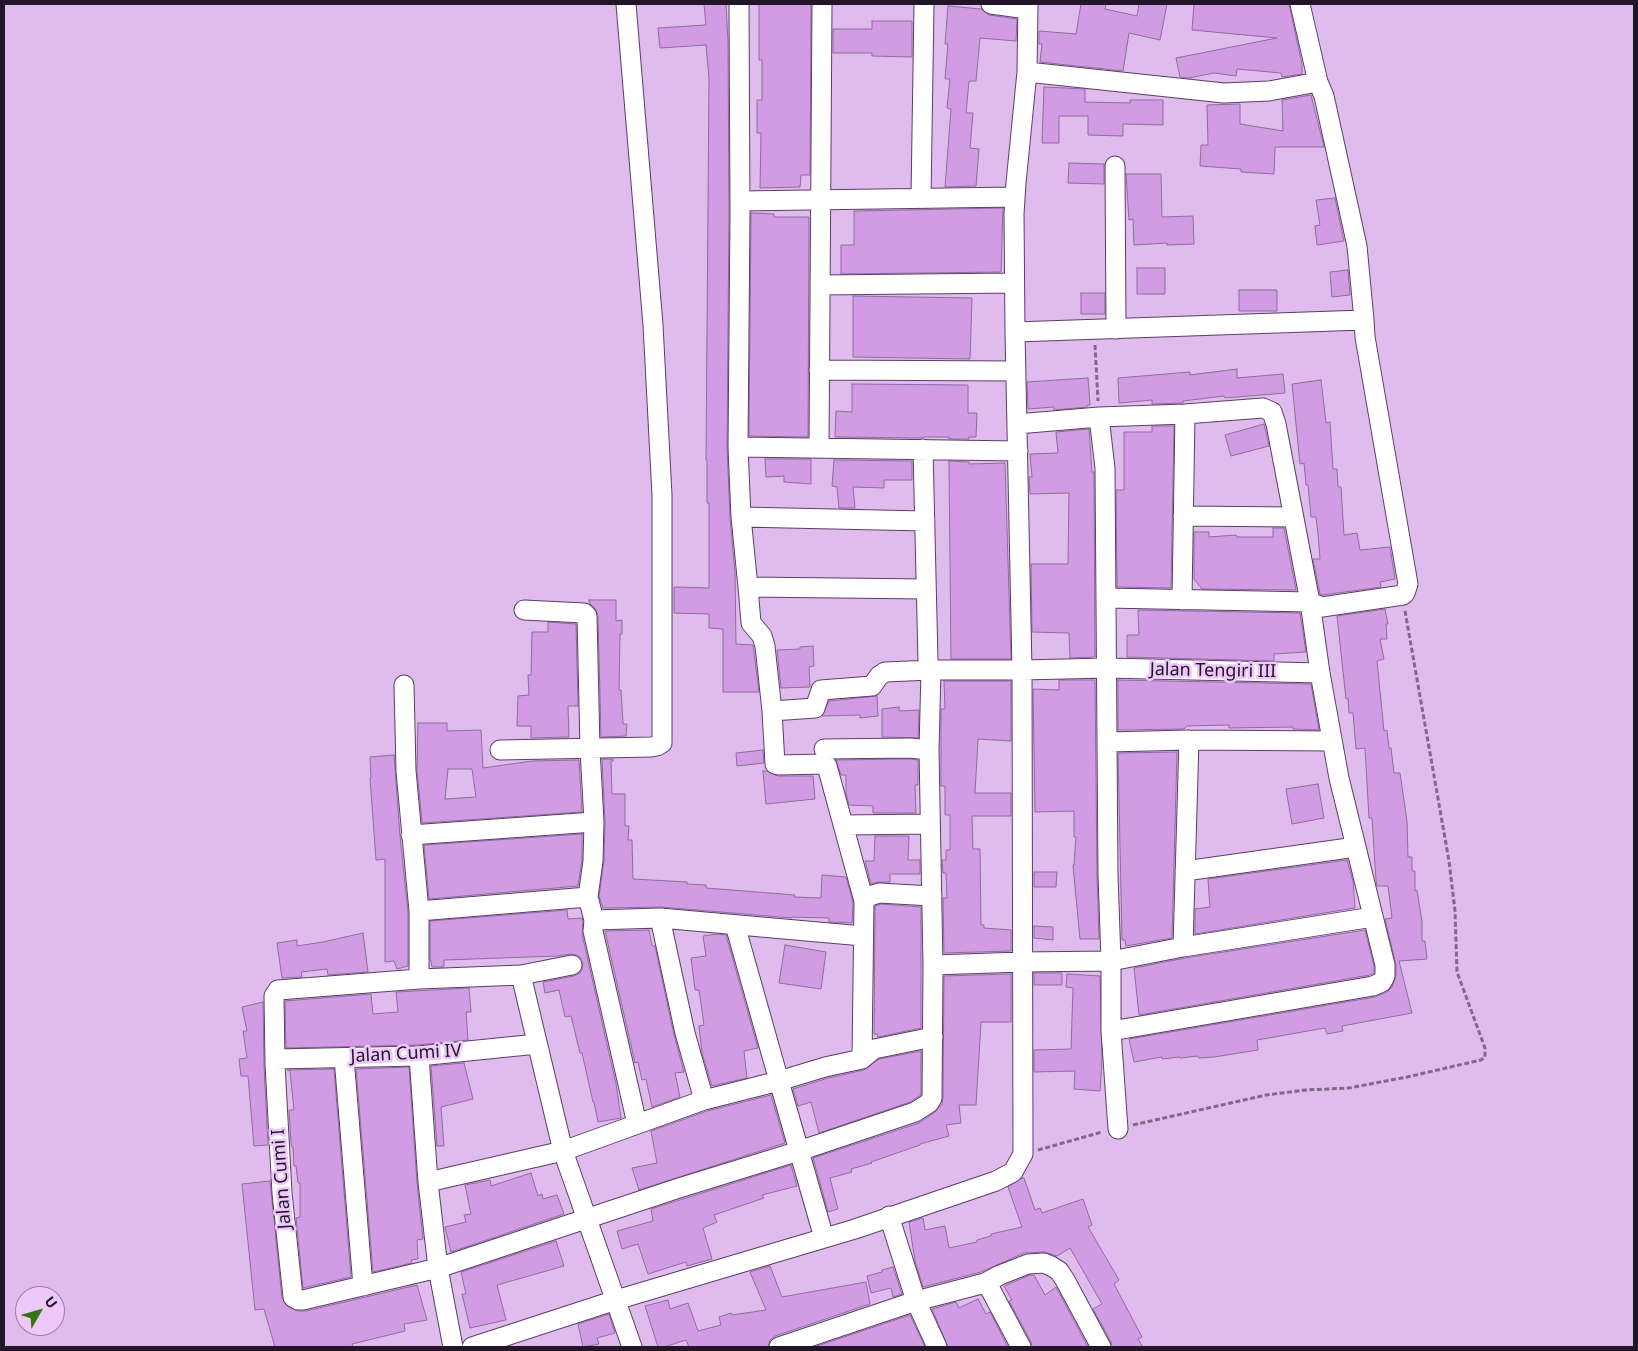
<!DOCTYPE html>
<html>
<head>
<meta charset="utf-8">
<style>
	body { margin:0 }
	#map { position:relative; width:1638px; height:1351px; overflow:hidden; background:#e0bbee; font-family:"Noto Sans",sans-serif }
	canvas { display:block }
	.frame { position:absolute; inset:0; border:5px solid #231528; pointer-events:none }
	.north { position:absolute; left:15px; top:1286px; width:50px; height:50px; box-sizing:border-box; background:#eec8fb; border:1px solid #9d80a7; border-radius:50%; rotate:52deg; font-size:14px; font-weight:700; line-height:20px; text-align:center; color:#231528 }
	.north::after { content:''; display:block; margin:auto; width:18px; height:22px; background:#367510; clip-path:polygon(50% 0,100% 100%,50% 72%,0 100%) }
</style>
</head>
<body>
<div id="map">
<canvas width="1638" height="1351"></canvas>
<div class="frame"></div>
<div class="north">U</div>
</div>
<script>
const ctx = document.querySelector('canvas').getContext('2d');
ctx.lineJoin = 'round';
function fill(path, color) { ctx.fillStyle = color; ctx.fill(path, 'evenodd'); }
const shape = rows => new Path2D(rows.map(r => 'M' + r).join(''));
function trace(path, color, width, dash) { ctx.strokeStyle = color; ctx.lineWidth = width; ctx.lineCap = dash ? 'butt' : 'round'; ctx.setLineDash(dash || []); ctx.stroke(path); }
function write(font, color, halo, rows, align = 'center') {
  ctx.font = font + ' "Noto Sans",sans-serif'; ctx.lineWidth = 5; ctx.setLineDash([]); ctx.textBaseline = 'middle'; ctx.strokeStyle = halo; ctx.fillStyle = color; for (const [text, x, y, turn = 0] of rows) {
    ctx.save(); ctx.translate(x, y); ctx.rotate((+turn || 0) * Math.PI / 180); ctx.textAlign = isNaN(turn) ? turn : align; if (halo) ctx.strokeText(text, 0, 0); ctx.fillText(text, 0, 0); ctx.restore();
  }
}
const building = shape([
	[704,4,726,4,728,42,729,213,727,447,730,518,735,572,736,644,753,645,759,692,723,692,723,629,709,628,709,614,674,613,674,587,709,588,709,503,707,503,707,460,706,460,709,78,706,45,660,48,658,28,706,25,704,4],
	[759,4,811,4,810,175,801,175,800,187,760,188,761,133,757,133,757,100,762,100,762,60,759,60,759,4],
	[1081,4,1106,4,1105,9,1137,16,1139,4,1167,4,1160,40,1129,33,1123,71,1040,62,1042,44,1039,44,1039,31,1076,34,1081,4],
	[1194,4,1289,4,1302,64,1302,74,1282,77,1281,73,1237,69,1236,76,1214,73,1189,78,1180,77,1176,58,1277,38,1192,30,1194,4],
	[948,6,981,9,989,15,1017,19,1016,41,980,38,976,81,969,81,966,113,973,113,970,148,979,149,976,186,945,187,951,109,947,108,950,79,945,79,948,44,945,44,948,6],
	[872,21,912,21,912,57,872,56,872,53,833,53,833,29,872,29,872,21],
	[1044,87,1085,89,1085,102,1130,103,1130,100,1163,100,1163,125,1123,124,1123,136,1088,135,1088,116,1059,116,1059,143,1042,143,1044,87],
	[1311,95,1324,147,1275,147,1274,174,1241,172,1241,169,1200,166,1201,145,1208,145,1207,105,1240,104,1240,124,1283,131,1282,100,1311,95],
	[1069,163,1104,164,1104,184,1068,183,1069,163],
	[1126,174,1161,174,1162,217,1193,216,1194,244,1167,245,1167,243,1134,245,1133,219,1129,220,1126,174],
	[1335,198,1344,241,1317,245,1315,226,1320,225,1316,200,1335,198],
	[1003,208,1001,272,841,274,841,245,854,245,854,211,1003,208],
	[751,213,774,214,774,217,809,217,808,437,749,436,751,213],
	[1137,268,1165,268,1165,294,1137,294,1137,268],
	[1348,270,1350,295,1332,297,1330,272,1348,270],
	[1239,290,1277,290,1277,311,1239,311,1239,290],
	[1081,293,1105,293,1105,314,1081,314,1081,293],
	[853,296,972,298,970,359,853,357,853,296],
	[1237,369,1237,378,1283,374,1285,393,1225,398,1224,396,1183,401,1183,403,1152,404,1152,400,1119,403,1118,378,1190,372,1190,375,1237,369],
	[1088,378,1090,405,1087,405,1087,407,1054,410,1054,407,1028,409,1027,382,1088,378],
	[1321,380,1326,423,1330,422,1333,469,1337,469,1338,487,1341,487,1344,535,1357,533,1360,550,1390,547,1395,579,1380,582,1381,587,1323,595,1320,594,1313,559,1320,559,1318,534,1316,517,1311,517,1308,485,1306,485,1304,463,1300,464,1292,384,1321,380],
	[852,384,968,385,968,413,977,413,976,437,969,437,969,439,949,439,949,437,924,437,920,438,835,437,836,411,852,412,852,384],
	[1264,424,1269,446,1231,456,1225,435,1264,424],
	[1152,426,1174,426,1171,588,1117,587,1116,490,1124,490,1124,432,1152,432,1152,426],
	[1089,429,1092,472,1094,472,1095,657,1070,658,1069,633,1032,632,1031,564,1068,564,1069,493,1030,494,1029,477,1032,477,1030,454,1058,453,1056,432,1089,429],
	[765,459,811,459,811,484,784,482,784,476,766,477,765,459],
	[834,460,912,461,912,480,884,480,884,488,853,487,855,508,839,508,837,487,832,486,834,460],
	[949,461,969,462,969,464,1005,463,1011,659,951,659,949,461],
	[1273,528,1284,528,1296,590,1202,589,1194,579,1194,532,1209,532,1209,537,1236,535,1237,537,1273,537,1273,528],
	[589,600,616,600,616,621,622,620,622,634,620,634,619,690,621,690,623,724,627,724,626,736,601,737,598,616,595,608,590,604,589,600],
	[1385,609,1388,624,1386,624,1387,639,1380,639,1384,659,1377,661,1384,731,1387,730,1389,748,1391,748,1394,773,1400,773,1407,821,1408,857,1412,857,1412,871,1415,871,1415,891,1417,890,1422,922,1422,941,1425,941,1427,959,1399,961,1412,1013,1342,1026,1343,1031,1327,1034,1325,1028,1257,1040,1258,1050,1214,1057,1199,1058,1198,1056,1180,1058,1180,1057,1162,1059,1162,1057,1134,1062,1129,1039,1375,997,1387,992,1392,987,1396,976,1396,965,1385,919,1392,918,1388,886,1377,886,1376,880,1372,818,1369,818,1365,748,1356,749,1353,713,1349,713,1348,698,1346,699,1337,616,1385,609],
	[1138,610,1300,613,1306,652,1274,654,1274,661,1127,657,1127,635,1139,635,1138,610],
	[548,622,576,624,578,706,568,706,569,737,531,738,531,726,517,726,518,696,529,695,528,675,531,675,532,632,548,632,548,622],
	[813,646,814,666,809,667,810,687,781,688,777,650,800,649,800,647,813,646],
	[1059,680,1095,680,1097,875,1099,939,1080,939,1073,865,1074,865,1076,837,1074,837,1074,811,1035,812,1033,689,1059,690,1059,680],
	[1118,680,1311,684,1319,730,1293,729,1293,727,1229,728,1229,725,1187,726,1184,729,1118,730,1118,680],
	[944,681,1011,681,1011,741,978,739,975,793,1011,793,1011,816,972,816,973,849,980,849,981,925,984,925,984,928,1011,930,1011,951,944,953,943,898,947,898,946,873,943,873,942,860,946,860,946,850,950,850,950,815,945,815,945,786,941,786,941,709,945,709,944,681],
	[877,696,878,716,860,718,860,715,822,716,829,701,877,696],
	[899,707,899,711,919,710,918,738,882,737,882,709,899,707],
	[418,723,447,723,447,731,481,730,483,768,532,761,579,760,582,812,422,823,417,770,418,723],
	[448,769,472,769,476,797,445,799,448,769],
	[763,750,764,763,737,766,736,753,763,750],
	[1177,752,1172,938,1126,946,1125,940,1122,940,1118,753,1177,752],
	[394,755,400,836,408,912,408,966,397,969,394,961,385,962,385,859,376,860,370,778,371,778,370,757,394,755],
	[602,759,613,759,613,761,611,761,612,794,625,794,625,826,629,826,628,840,632,840,633,879,687,882,687,884,706,885,706,888,795,895,794,897,821,898,822,875,846,877,853,902,852,923,829,922,829,918,792,917,792,918,661,907,603,908,599,896,604,861,605,822,602,759],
	[909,759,918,760,918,785,915,785,916,813,873,813,873,806,849,805,846,793,846,775,841,775,836,760,909,759],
	[763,771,766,771,778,776,813,776,815,799,766,804,763,771],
	[1318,784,1324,818,1292,824,1286,789,1318,784],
	[582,834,582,860,578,886,429,899,424,845,582,834],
	[875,836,909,836,908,860,920,860,920,874,890,874,890,882,879,882,871,884,865,861,874,861,875,836],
	[1347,860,1353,881,1355,908,1195,934,1195,909,1210,907,1208,879,1347,860],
	[1034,872,1057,872,1056,887,1034,887,1034,872],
	[881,904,921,907,921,1028,878,1037,877,1034,874,1034,875,906,881,904],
	[567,910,568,919,582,918,583,921,582,934,616,1084,621,1118,598,1122,594,1102,593,1102,582,1053,580,1053,571,1016,565,1017,559,990,545,993,543,982,574,976,580,973,582,969,583,963,580,957,576,955,570,954,558,956,444,960,444,967,432,967,430,957,430,921,567,910],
	[1034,926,1053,927,1053,940,1034,938,1034,926],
	[649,930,652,946,655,946,674,1035,684,1072,675,1073,680,1097,652,1107,646,1079,642,1080,638,1062,635,1063,605,931,649,930],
	[1365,930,1374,966,1374,973,1370,975,1139,1015,1134,968,1185,958,1365,930],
	[363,933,368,972,328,975,327,969,301,972,302,977,282,978,277,943,297,940,297,946,323,942,363,933],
	[717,934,726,935,758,1048,744,1051,747,1078,712,1086,702,1053,699,1026,704,1025,699,990,695,990,691,958,706,956,703,936,717,934],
	[785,945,826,952,821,989,779,983,785,945],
	[1034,973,1062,973,1062,985,1034,985,1034,973],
	[1011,974,1011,1022,981,1022,976,1105,959,1105,961,1123,946,1125,949,1136,920,1144,920,1145,871,1162,872,1163,851,1169,852,1172,830,1178,838,1209,828,1212,813,1158,919,1123,935,1112,942,1104,943,1098,944,976,1011,974],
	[1067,974,1100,976,1102,1059,1100,1091,1074,1089,1075,1071,1034,1072,1034,1050,1071,1049,1073,988,1066,987,1067,974],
	[469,988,471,1012,466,1012,468,1040,418,1045,286,1048,285,1001,371,994,373,1014,398,1012,396,992,469,988],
	[263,1002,264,1065,268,1145,254,1146,248,1076,241,1076,239,1059,247,1058,243,1031,247,1031,242,1007,263,1002],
	[921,1051,921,1095,910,1102,819,1133,811,1102,798,1106,793,1089,828,1078,864,1070,879,1059,921,1051],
	[464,1063,473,1099,441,1107,444,1146,437,1146,431,1066,464,1063],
	[409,1067,417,1183,423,1239,417,1240,418,1259,411,1260,412,1263,373,1272,356,1069,409,1067],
	[334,1069,351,1277,303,1288,296,1218,300,1217,300,1183,298,1183,296,1166,294,1166,293,1147,292,1147,291,1144,289,1110,294,1110,290,1071,287,1070,334,1069],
	[771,1095,785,1143,639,1190,632,1168,657,1163,651,1131,707,1111,771,1095],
	[791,1165,797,1186,762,1195,764,1198,714,1215,717,1222,703,1228,712,1259,687,1266,686,1262,648,1274,638,1244,622,1249,617,1231,653,1221,651,1209,791,1165],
	[531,1173,538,1196,542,1194,543,1199,557,1195,564,1214,451,1252,445,1227,466,1222,464,1215,471,1214,465,1185,490,1180,491,1186,531,1173],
	[1022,1178,1024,1178,1035,1210,1040,1208,1042,1213,1083,1199,1092,1225,1088,1227,1119,1280,1114,1284,1142,1337,1138,1339,1143,1347,1112,1347,1111,1342,1093,1309,1102,1304,1070,1248,1057,1256,1044,1252,1024,1253,981,1272,923,1287,915,1261,909,1222,923,1218,925,1230,945,1226,949,1248,977,1242,977,1240,991,1236,991,1234,1022,1227,1008,1187,1022,1178],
	[270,1181,282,1298,287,1306,298,1311,306,1311,417,1285,427,1320,404,1324,405,1331,352,1344,353,1347,275,1347,264,1309,255,1310,242,1184,270,1181],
	[556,1241,564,1266,497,1285,506,1320,470,1328,462,1294,466,1294,461,1272,556,1241],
	[770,1266,782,1297,866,1282,870,1304,775,1336,770,1340,768,1347,689,1347,686,1340,664,1347,658,1347,645,1306,668,1300,670,1309,688,1303,698,1331,721,1325,719,1317,731,1313,732,1315,766,1310,750,1272,770,1266],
	[893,1267,902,1294,893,1297,891,1288,871,1293,867,1276,882,1272,882,1270,893,1267],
	[1030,1275,1034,1275,1045,1295,1056,1287,1088,1347,1032,1347,1031,1342,1009,1301,1012,1300,1004,1286,1030,1275],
	[978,1299,986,1314,990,1312,1008,1347,948,1347,932,1309,956,1302,959,1308,978,1299],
	[609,1314,615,1333,597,1338,599,1344,583,1347,578,1324,609,1314],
	[910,1315,925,1347,814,1347,910,1315]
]);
const path = shape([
	[1095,345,1098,401],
	[1133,1125,1266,1095,1306,1090,1349,1088,1407,1077,1481,1060,1485,1057,1485,1048,1457,972,1455,911,1449,861,1405,611],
	[1038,1150,1102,1132]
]);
const minor = shape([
	[739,4,740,213,738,447,741,517,748,587,926,589],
	[991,4,1028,9],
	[1027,72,1224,93,1269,91,1318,82,1300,4],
	[1318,82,1324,96,1357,246,1364,320],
	[1115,166,1116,329],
	[921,198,924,4],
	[740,201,1015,197],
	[820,285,1014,283],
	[1015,332,1364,320,1365,337,1408,584,1405,593,1403,595,1322,607,1310,602,1106,598],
	[819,370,1016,371],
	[1099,417,1105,468,1108,875,1111,961,1183,947,1373,917],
	[1017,424,1099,417,1185,414,1263,408,1272,412,1276,424,1310,602,1320,673,1339,778,1385,965,1385,976,1382,982,1373,986,1111,1031],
	[738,447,1018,451],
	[819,448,822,4],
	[923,449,928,661,931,670,1022,670,1107,668,1320,673],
	[1183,516,1294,517],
	[741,517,925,521],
	[748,587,751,623,762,636,765,646,772,711,775,764,778,765,825,764,827,766,864,901],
	[1182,600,1185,414],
	[524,610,584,613,587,616,590,749,594,822,593,861,588,897,594,920,593,931,637,1124],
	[404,685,406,771,419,911,419,979],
	[1108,742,1189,740,1332,741],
	[824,749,910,748,929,750],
	[500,750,651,747,657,746,662,743,662,495,653,325,626,4],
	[844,825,930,824],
	[411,835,594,822],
	[1185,871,1356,847],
	[932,896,879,893,870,896,864,901,862,1059,874,1049,933,1037],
	[419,911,588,897],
	[660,918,863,936],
	[735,925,779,1081,825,1067,862,1059],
	[1183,947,1189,740],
	[933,965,1022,962,1111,961,1111,1031,1118,1129],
	[521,975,572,965],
	[419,1056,428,1182,438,1268,679,1188,799,1151,915,1112,929,1103,932,1098,933,965,929,750,931,670,885,672,879,676,872,686,821,690,815,708,772,711],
	[344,1058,363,1286],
	[275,1059,419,1056,537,1044],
	[704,1100,779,1081,824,1238],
	[428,1182,563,1151,704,1100,685,1033,660,918,594,920],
	[889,1216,916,1301,937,1347],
	[985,1283,1000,1275,1028,1264,1044,1263,1051,1266,1059,1271,1065,1280,1101,1347],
	[453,1347,438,1268,303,1300,298,1300,293,1297,282,1193,275,1064,274,996,278,990,419,979,521,975,563,1151,632,1347],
	[472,1347,616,1300,855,1229,996,1181,1013,1172,1023,1154,1022,670,1015,332,1014,214,1016,183,1027,72,1028,4],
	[779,1347,916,1301,985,1283,988,1285,1021,1347]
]);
const streetNames = [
	["Jalan Tengiri III",1213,671,1],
	["Jalan Cumi IV",406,1054,-3],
	["Jalan Cumi I",282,1179,-94]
];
fill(building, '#d29ce5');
trace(building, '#8e6c9a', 1);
trace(minor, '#5d3d68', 21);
trace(path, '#81678a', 3, [5, 2.5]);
trace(minor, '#fff', 19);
write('18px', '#231528', '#eec8fb', streetNames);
</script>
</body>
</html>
